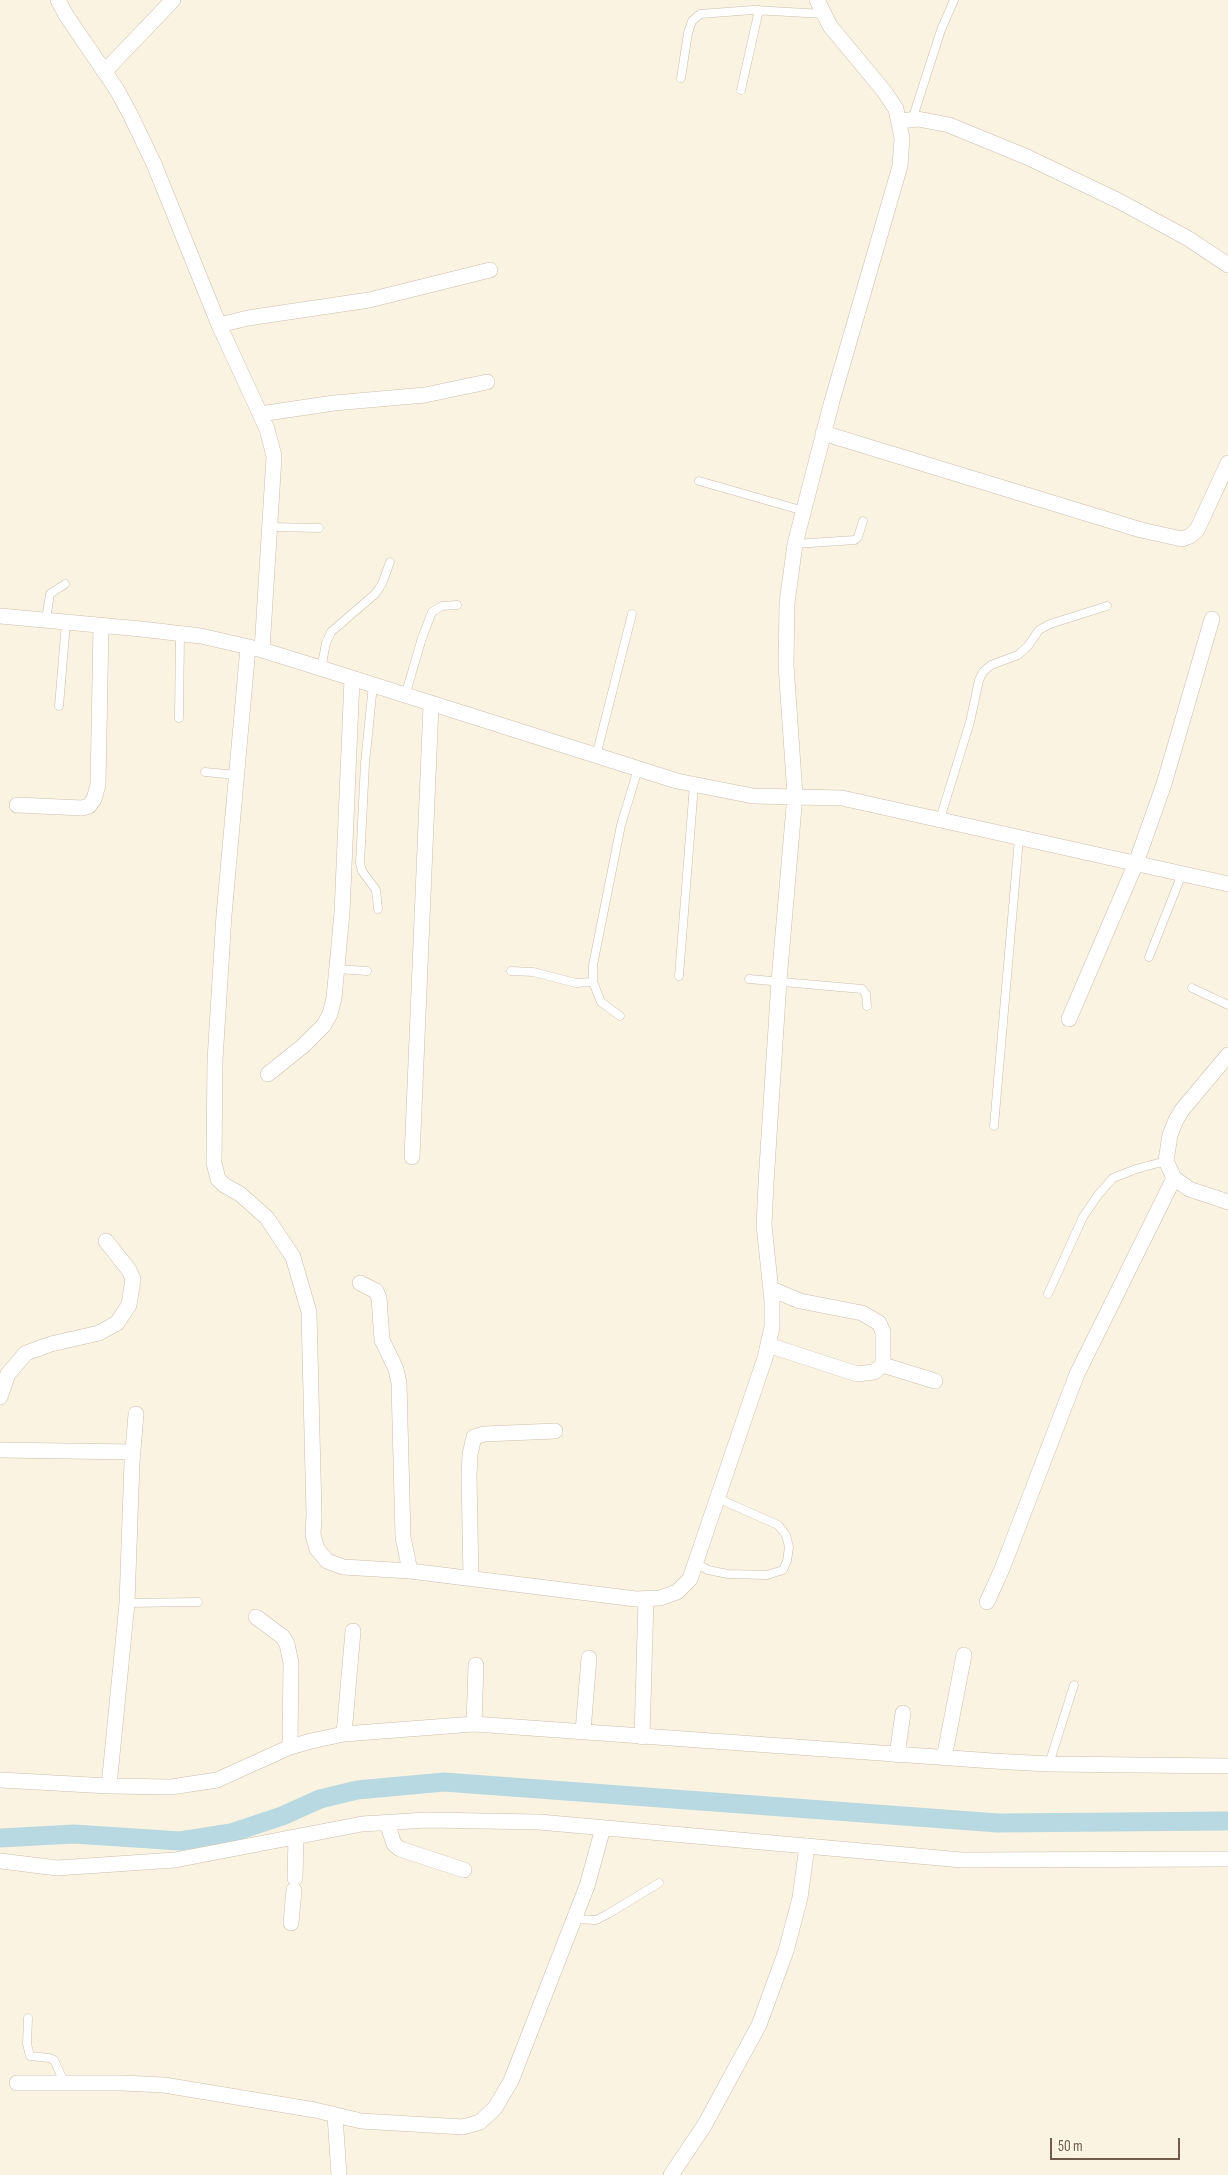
<!DOCTYPE html>
<html>
<head>
<meta charset="utf-8">
<style>
	body { margin:0 }
	#map { position:relative; width:1228px; height:2175px; overflow:hidden; background:#faf3e2; font-family:"Sofia Sans Condensed",sans-serif }
	canvas { display:block }
	.scale { position:absolute; left:1050px; top:2138px; width:130px; height:22px; box-sizing:border-box; border:2px solid #705a4a; border-top:0; padding-left:6px; font-size:15px; line-height:18px; white-space:nowrap; color:#705a4a; -webkit-text-stroke:4px #fef7e7; paint-order:stroke }
</style>
</head>
<body>
<div id="map">
<canvas width="1228" height="2175"></canvas>
<div class="scale">50 m</div>
</div>
<script>
const ctx = document.querySelector('canvas').getContext('2d');
ctx.lineJoin = 'round';
const shape = rows => new Path2D(rows.map(r => 'M' + r).join(''));
function trace(path, color, width, dash) { ctx.strokeStyle = color; ctx.lineWidth = width; ctx.lineCap = dash ? 'butt' : 'round'; ctx.setLineDash(dash || []); ctx.stroke(path); }
const canal = shape([
	[0,1838,74,1834,180,1841,231,1833,282,1816,320,1799,357,1790,444,1782,998,1823,1228,1821]
]);
const service = shape([
	[681,78,688,33,692,21,700,14,753,10,824,14],
	[741,90,759,10],
	[912,120,941,30,954,0],
	[699,481,804,511],
	[270,527,319,528],
	[795,544,855,540,858,537,863,521],
	[46,620,50,594,65,584],
	[321,669,326,643,331,632,375,594,382,584,390,562],
	[373,685,365,763,360,863,362,871,376,890,378,909],
	[405,696,422,638,432,612,442,606,457,605],
	[59,706,66,623],
	[179,718,180,634],
	[596,756,632,614],
	[205,772,237,775],
	[940,819,970,722,979,680,983,672,991,665,1018,655,1028,646,1039,630,1050,624,1107,606],
	[1149,957,1182,874],
	[337,969,367,971],
	[511,971,533,972,576,983,593,982],
	[679,976,694,785],
	[749,979,862,989,866,994,867,1006],
	[1192,988,1228,1005],
	[620,1016,601,1002,593,982,593,965,621,825,638,769],
	[994,1126,1019,838],
	[1048,1294,1083,1217,1098,1195,1113,1178,1136,1169,1166,1161],
	[696,1563,708,1570,728,1574,767,1575,783,1570,787,1561,789,1547,786,1535,778,1525,717,1498],
	[127,1603,198,1602],
	[1049,1764,1074,1685],
	[574,1919,596,1920,608,1914,659,1883],
	[28,2018,27,2044,30,2056,49,2058,54,2060,65,2084]
]);
const minor = shape([
	[58,0,66,15,117,90,131,116,154,164,219,325,267,429,274,456,273,473,262,650],
	[105,71,173,0],
	[900,121,918,119,949,125,1027,157,1119,201,1189,239,1228,265],
	[219,325,248,318,369,300,490,270],
	[260,414,334,403,425,395,487,382],
	[823,433,1141,530,1182,539,1190,536,1197,530,1228,463],
	[0,616,141,629,201,636,262,650,301,662,677,781,753,796,842,798,1228,884],
	[248,647,224,915,215,1060,214,1163,218,1179,224,1185,240,1194,267,1218,293,1257,309,1312,314,1514,313,1535,317,1549,327,1561,343,1567,410,1571,636,1599,660,1598,677,1592,690,1579,765,1358,772,1327,772,1301,764,1225,766,1183,779,981,795,795,786,665,787,603,795,544,832,401,900,166,902,138,896,109,884,91,830,26,817,0],
	[17,805,82,808,89,806,94,799,98,785,101,626],
	[1069,1019,1136,863,1164,784,1212,619],
	[1228,1055,1182,1110,1176,1120,1170,1135,1166,1161,1174,1178,1189,1189,1228,1202],
	[268,1074,303,1046,324,1025,330,1014,334,998,342,913,352,679],
	[412,1157,431,705],
	[360,1283,376,1291,379,1298,382,1340,396,1369,399,1383,403,1537,410,1571],
	[771,1289,800,1301,862,1313,879,1323,883,1332,883,1365,935,1381],
	[768,1345,857,1374,874,1372,883,1365],
	[0,1397,8,1374,26,1353,51,1344,99,1333,117,1323,129,1305,133,1279,129,1270,106,1241],
	[0,1450,133,1452],
	[471,1578,469,1476,470,1454,474,1437,484,1434,555,1431],
	[987,1602,1002,1569,1077,1374,1174,1178],
	[256,1617,283,1637,287,1644,291,1663,290,1747],
	[474,1724,476,1665],
	[583,1731,589,1658],
	[344,1734,353,1631],
	[642,1737,646,1599],
	[897,1755,903,1713],
	[944,1758,964,1655],
	[0,1780,109,1786,171,1787,217,1780,290,1747,311,1741,344,1734,474,1724,993,1761,1049,1764,1228,1766],
	[109,1786,127,1603,132,1462,136,1414],
	[387,1823,394,1844,400,1849,464,1870],
	[0,1861,57,1868,175,1860,362,1824,427,1820,539,1822,962,1860,1228,1859],
	[295,1878,296,1837],
	[291,1923,294,1890],
	[17,2083,122,2083,164,2085,315,2110,361,2121,463,2127,480,2122,495,2108,511,2081,587,1886,603,1828],
	[335,2115,339,2175],
	[671,2175,704,2126,759,2025,786,1951,800,1898,807,1846]
]);
trace(canal, '#b8d9e2', 19);
trace(service, '#cdbdac', 9);
trace(minor, '#cdbdac', 16);
trace(service, '#fff', 8);
trace(minor, '#fff', 15);
</script>
</body>
</html>
